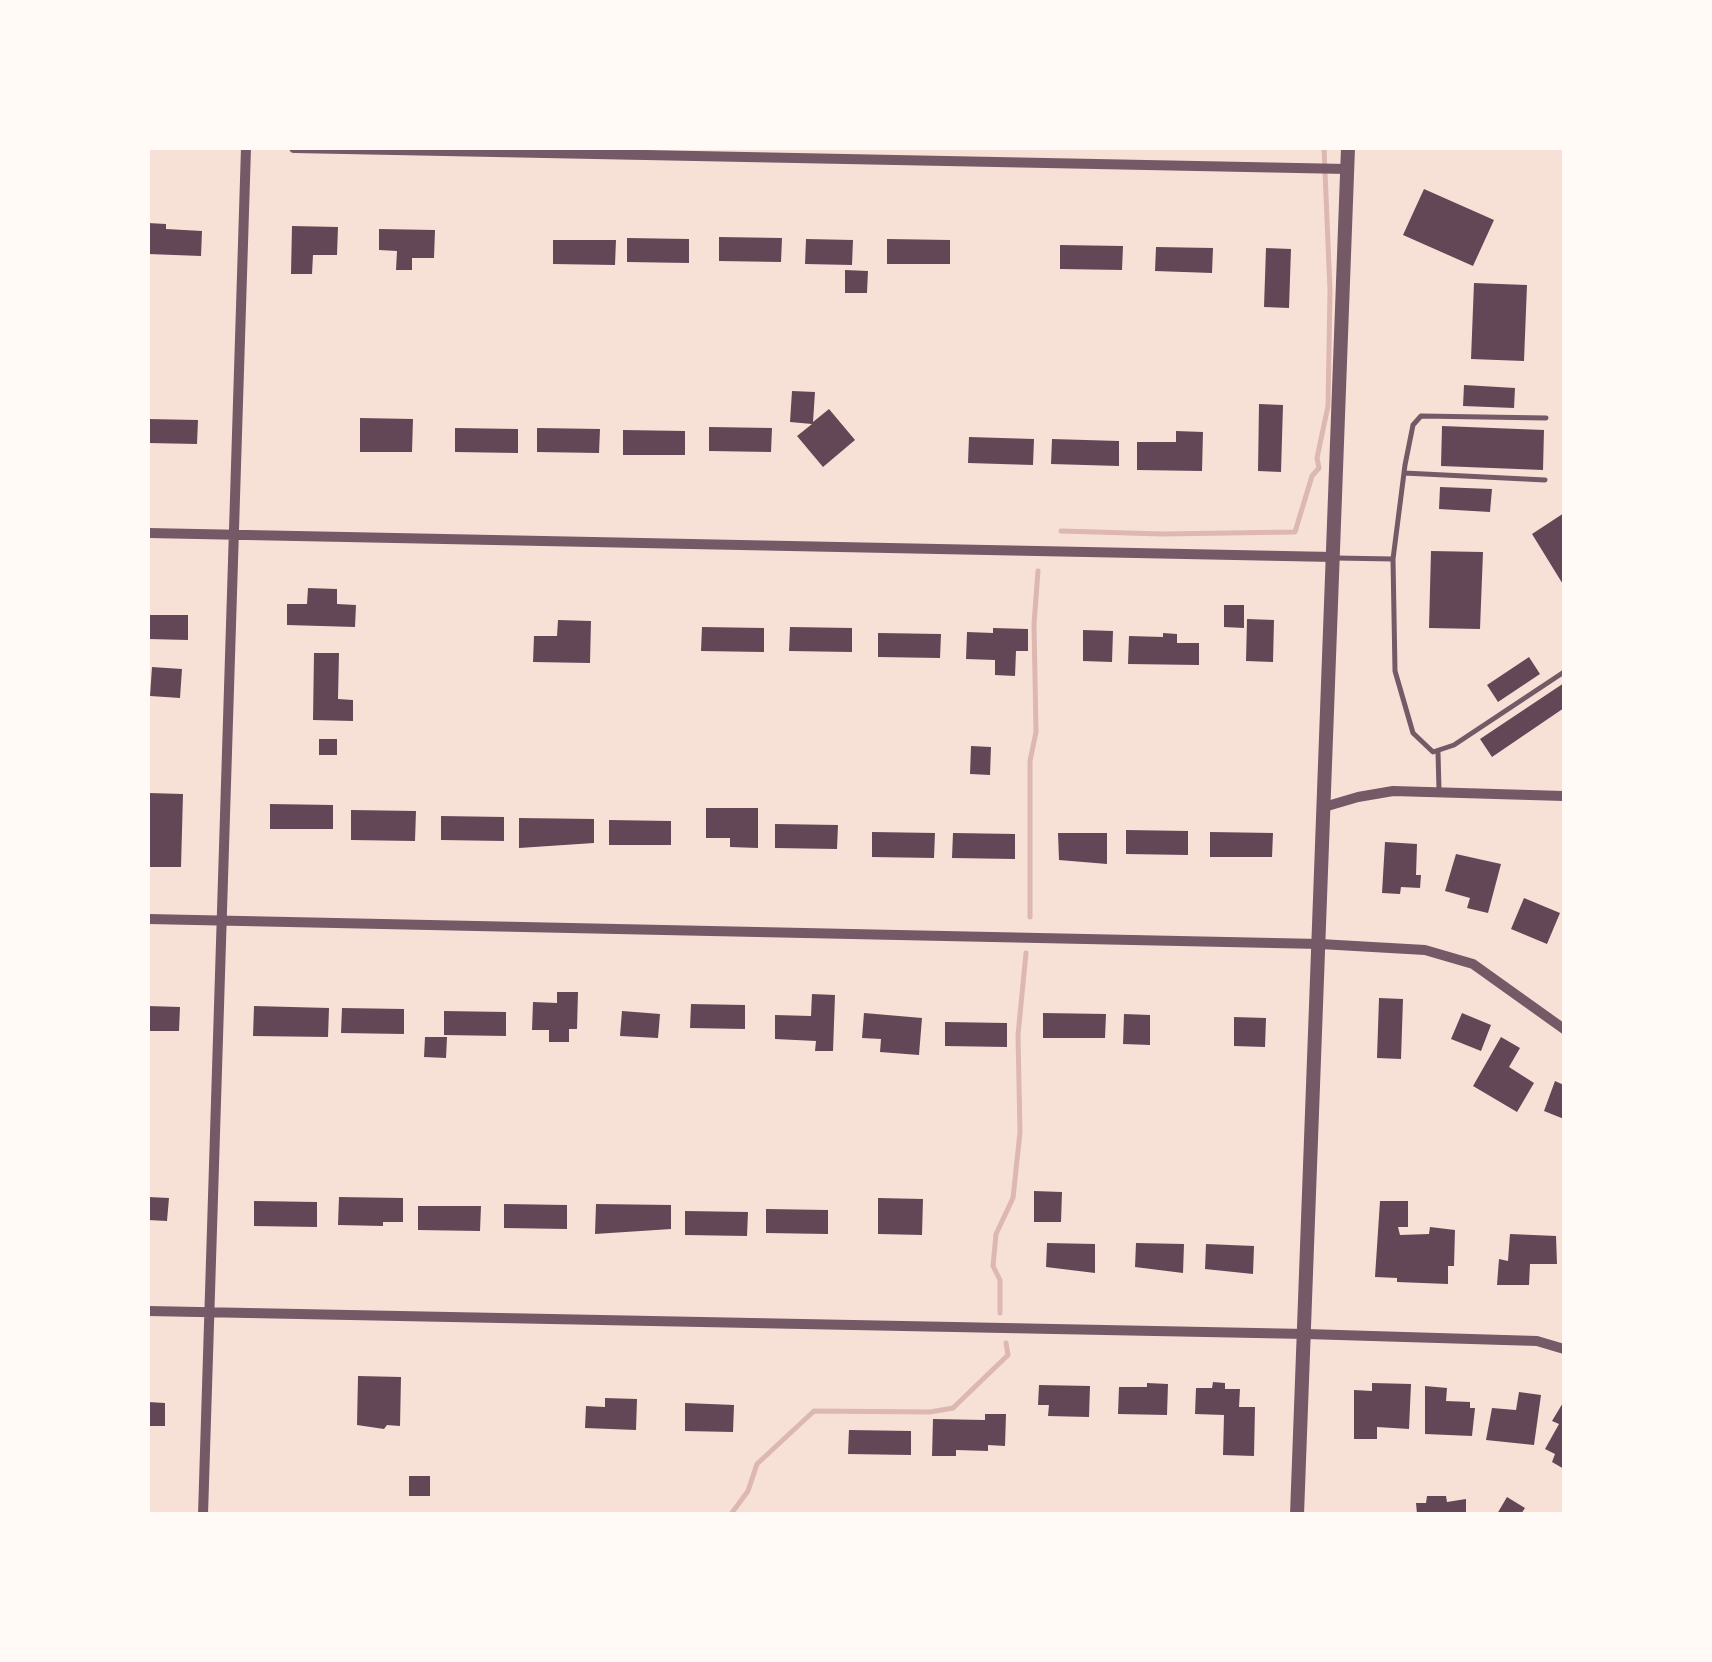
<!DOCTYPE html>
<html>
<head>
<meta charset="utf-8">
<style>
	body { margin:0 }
	#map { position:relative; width:1712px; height:1662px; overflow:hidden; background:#f7e1d7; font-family:Arial,sans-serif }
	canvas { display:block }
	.frame { position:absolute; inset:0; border:150px solid #fffaf5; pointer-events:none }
</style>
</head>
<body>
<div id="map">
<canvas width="1712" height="1662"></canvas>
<div class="frame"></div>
</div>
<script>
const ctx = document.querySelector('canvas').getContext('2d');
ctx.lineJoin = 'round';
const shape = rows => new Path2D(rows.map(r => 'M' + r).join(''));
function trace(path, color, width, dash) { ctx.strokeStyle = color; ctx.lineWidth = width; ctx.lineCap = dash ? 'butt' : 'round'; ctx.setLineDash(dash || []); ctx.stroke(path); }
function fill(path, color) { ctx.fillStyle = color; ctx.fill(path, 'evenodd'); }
const stream = shape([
	[1061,531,1162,534,1295,532,1312,476,1319,468,1317,458,1328,406,1330,291,1324,148],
	[1030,917,1030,761,1036,732,1034,624,1038,571],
	[1000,1313,1000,1280,993,1266,996,1234,1013,1198,1020,1132,1018,1035,1026,953],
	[731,1514,748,1491,757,1464,814,1411,930,1412,953,1408,1008,1355,1006,1343]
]);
const building = shape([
	[1424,189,1494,220,1473,266,1403,235],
	[148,223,166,224,166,229,202,231,201,256,148,254],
	[292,226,338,227,337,255,313,255,312,274,291,274],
	[379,229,435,230,434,258,412,258,412,270,396,270,397,251,379,250],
	[719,237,782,238,781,262,719,261],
	[627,238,689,239,689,263,627,262],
	[806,239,853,240,852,265,805,264],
	[887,239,950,240,950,264,887,264],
	[553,240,616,240,615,265,553,264],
	[1060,245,1123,246,1122,270,1060,269],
	[1156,247,1213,248,1212,273,1155,271],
	[1266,248,1291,249,1289,308,1264,307],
	[845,270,868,271,867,293,845,293],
	[1474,283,1527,285,1524,361,1471,359],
	[1464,385,1515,388,1514,408,1463,406],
	[792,391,815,392,813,422,829,409,855,440,823,467,797,436,812,424,790,422],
	[1259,404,1283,405,1281,472,1258,471],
	[360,418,413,419,412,452,360,452],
	[148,419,198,420,197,444,148,443],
	[1442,426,1544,430,1543,470,1441,466],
	[709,427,772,428,771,452,709,451],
	[455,428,518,429,518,453,455,452],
	[537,428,600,429,599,453,537,452],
	[623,430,685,431,685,455,623,455],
	[1176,431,1203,432,1202,471,1137,470,1137,442,1176,442],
	[969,437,1034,439,1033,465,968,463],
	[1052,439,1119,441,1119,466,1051,464],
	[1440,487,1492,489,1490,512,1439,509],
	[1564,513,1564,586,1532,534],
	[1431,551,1483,552,1480,629,1429,628],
	[308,588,337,589,337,604,356,605,355,627,287,625,287,604,307,604],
	[1224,605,1244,605,1244,628,1224,627],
	[148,615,188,615,188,640,148,639],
	[1247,619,1274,620,1273,662,1246,661],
	[558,620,591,621,590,663,533,662,534,636,557,636],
	[702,627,764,628,764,652,701,651],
	[790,627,852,628,852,652,789,651],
	[993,628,1028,629,1028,651,1016,651,1015,676,995,675,995,660,966,659,967,632,993,633],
	[1083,630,1113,631,1112,662,1083,661],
	[878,633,941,634,940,658,878,657],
	[1163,633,1177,634,1177,643,1199,643,1199,665,1128,664,1129,636,1163,637],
	[314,653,339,653,338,699,353,700,353,721,313,720],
	[1529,657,1540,674,1498,702,1487,685],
	[152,667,182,669,180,698,150,696],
	[1564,683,1564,708,1492,757,1480,739],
	[319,739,337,739,337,755,319,755],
	[971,746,991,747,990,775,970,774],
	[148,793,183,794,181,867,148,867],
	[270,804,333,805,333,829,270,829],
	[706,808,758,808,758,848,730,847,730,838,706,838],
	[351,810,416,811,415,841,351,840],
	[441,816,504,817,504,841,441,840],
	[519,818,594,819,594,843,519,848],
	[609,820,671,821,671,845,609,845],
	[775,824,838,825,837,849,775,848],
	[1126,830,1188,831,1188,855,1126,854],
	[872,832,935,833,934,858,872,857],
	[1210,832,1273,833,1272,857,1210,857],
	[953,833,1015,834,1015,859,952,858],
	[1058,833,1107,833,1107,864,1059,860],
	[1385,842,1417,844,1416,875,1421,875,1420,888,1401,887,1400,894,1382,893],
	[1456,854,1501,864,1488,913,1467,908,1470,898,1445,891],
	[1524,898,1560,913,1547,944,1511,929],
	[557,992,578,992,577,1029,569,1029,569,1042,549,1042,549,1030,532,1030,533,1002,557,1003],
	[812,994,835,995,833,1051,815,1051,816,1041,775,1039,775,1015,811,1016],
	[1379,998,1403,999,1401,1059,1377,1058],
	[691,1004,745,1005,745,1029,690,1028],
	[148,1006,180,1007,179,1031,148,1031],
	[254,1006,329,1008,328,1037,253,1036],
	[342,1008,404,1009,404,1034,341,1033],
	[444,1011,506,1012,506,1036,444,1035],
	[622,1011,660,1014,658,1038,620,1036],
	[864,1013,922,1018,919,1055,880,1052,881,1039,862,1038],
	[1043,1013,1106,1014,1105,1038,1043,1038],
	[1462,1013,1491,1025,1481,1051,1451,1039],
	[1124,1014,1150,1015,1150,1045,1123,1044],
	[1234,1017,1266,1018,1265,1047,1234,1046],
	[945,1022,1007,1023,1007,1047,945,1046],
	[425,1037,447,1037,446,1058,424,1057],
	[1501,1037,1520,1048,1509,1067,1534,1083,1517,1112,1473,1086],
	[1555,1081,1564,1085,1564,1119,1544,1111],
	[1034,1191,1062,1192,1061,1222,1034,1222],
	[148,1197,169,1198,167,1221,148,1220],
	[339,1197,403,1198,403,1222,383,1222,383,1226,338,1225],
	[878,1198,923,1199,922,1235,878,1234],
	[254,1201,317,1202,317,1227,254,1226],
	[1380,1201,1408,1201,1408,1227,1398,1227,1400,1235,1429,1234,1430,1227,1455,1230,1454,1266,1448,1266,1448,1284,1397,1282,1397,1278,1375,1277],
	[504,1204,567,1205,567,1229,504,1228],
	[596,1204,671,1205,671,1229,595,1234],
	[418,1206,481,1206,480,1231,418,1230],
	[766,1209,828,1210,828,1234,766,1233],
	[685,1211,748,1212,747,1236,685,1235],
	[1510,1234,1556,1236,1557,1264,1530,1264,1529,1285,1497,1285,1499,1259,1508,1261],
	[1047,1243,1095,1244,1095,1273,1046,1267],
	[1136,1243,1184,1244,1183,1273,1135,1267],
	[1206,1244,1254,1246,1253,1274,1205,1269],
	[358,1376,401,1377,400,1426,387,1425,384,1429,357,1425],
	[1213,1382,1225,1383,1225,1389,1240,1389,1239,1407,1255,1407,1254,1456,1223,1455,1224,1415,1195,1414,1196,1388,1212,1388],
	[1147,1383,1168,1384,1167,1415,1118,1414,1119,1387,1147,1387],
	[1372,1383,1411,1384,1409,1429,1377,1427,1377,1439,1354,1439,1354,1390,1372,1391],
	[1039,1385,1090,1386,1089,1417,1048,1416,1049,1405,1038,1405],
	[1425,1386,1447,1388,1446,1401,1470,1402,1470,1408,1475,1408,1472,1436,1425,1434],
	[1519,1392,1541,1395,1534,1445,1486,1440,1492,1408,1516,1410],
	[605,1398,637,1399,636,1430,585,1428,586,1406,605,1407],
	[1564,1401,1564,1469,1552,1462,1555,1454,1545,1449,1559,1424,1552,1421],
	[148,1402,165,1403,165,1426,148,1426],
	[685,1403,734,1405,733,1432,685,1431],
	[985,1414,1006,1414,1005,1446,988,1445,988,1451,956,1450,956,1456,932,1456,933,1419,985,1420],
	[849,1430,911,1431,911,1455,848,1454],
	[409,1476,430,1476,430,1496,409,1496],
	[1427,1496,1446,1496,1447,1502,1466,1499,1466,1514,1417,1514,1416,1503,1426,1503],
	[1507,1497,1525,1508,1521,1514,1497,1514]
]);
const service = shape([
	[1404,473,1545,480],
	[1336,558,1393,559,1395,671,1413,733,1433,752,1454,745,1564,672],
	[1393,559,1405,465,1413,425,1421,416,1546,418],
	[1438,752,1439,790]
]);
const minor = shape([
	[294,148,1347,169],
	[148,533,1333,557],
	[1324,807,1358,797,1393,791,1564,796],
	[148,919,1320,944,1425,950,1473,964,1564,1029],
	[148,1311,1306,1334,1537,1341,1564,1349],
	[203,1514,246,148]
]);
const tertiary = shape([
	[1297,1514,1348,148]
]);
trace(stream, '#dcb8b0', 5);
fill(building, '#644757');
trace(service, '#755966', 5);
trace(minor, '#755966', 10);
trace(tertiary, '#755966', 14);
</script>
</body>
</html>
